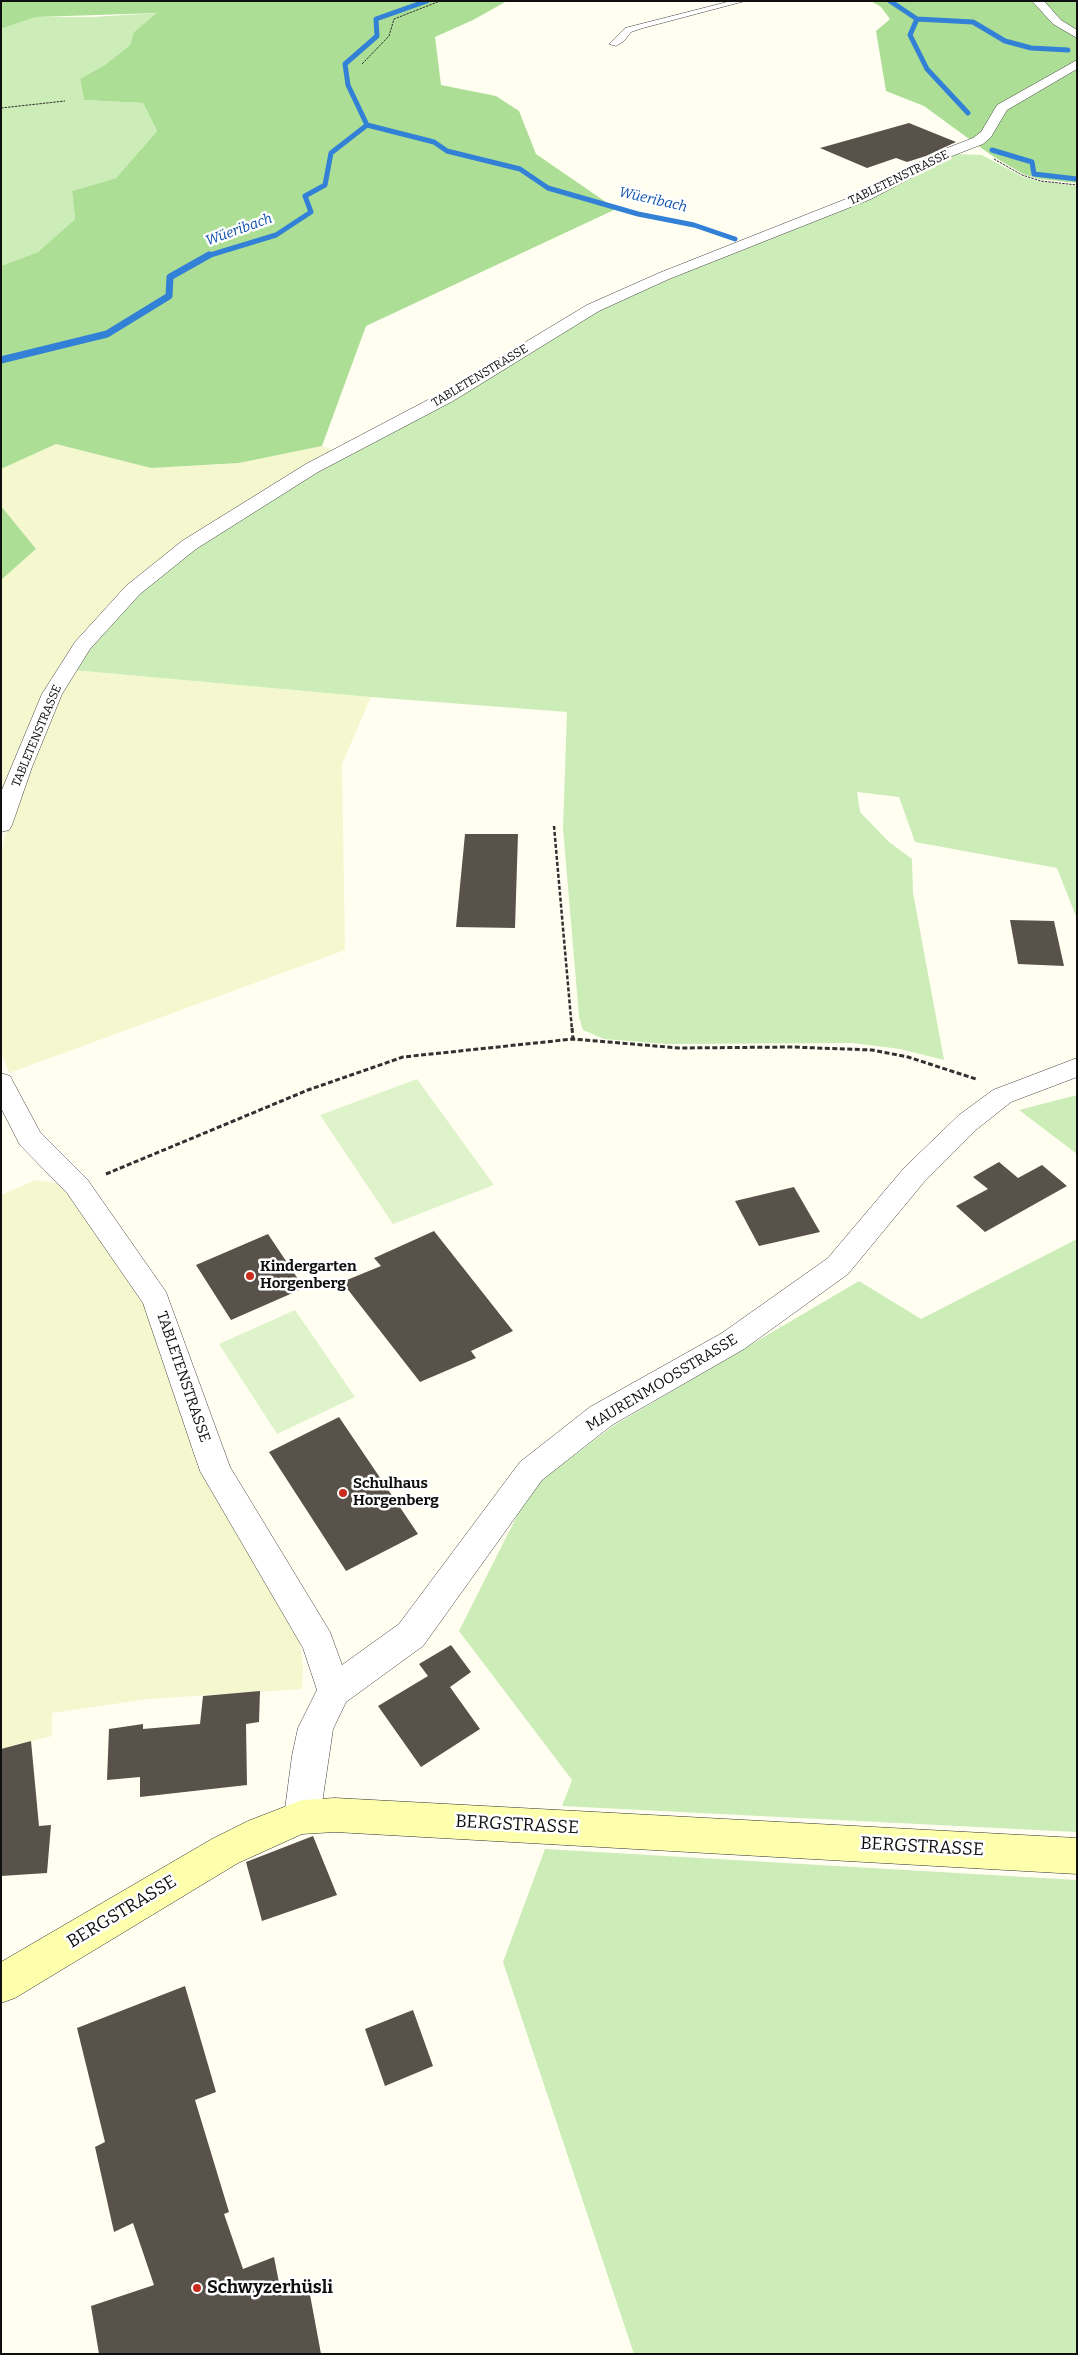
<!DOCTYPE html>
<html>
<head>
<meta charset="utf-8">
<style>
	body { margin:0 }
	#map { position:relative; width:1078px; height:2355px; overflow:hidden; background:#fffef1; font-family:Bitter,serif }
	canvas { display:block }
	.frame { position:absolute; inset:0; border:2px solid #0f0f0f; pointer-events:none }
</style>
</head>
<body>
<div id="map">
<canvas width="1078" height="2355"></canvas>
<div class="frame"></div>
</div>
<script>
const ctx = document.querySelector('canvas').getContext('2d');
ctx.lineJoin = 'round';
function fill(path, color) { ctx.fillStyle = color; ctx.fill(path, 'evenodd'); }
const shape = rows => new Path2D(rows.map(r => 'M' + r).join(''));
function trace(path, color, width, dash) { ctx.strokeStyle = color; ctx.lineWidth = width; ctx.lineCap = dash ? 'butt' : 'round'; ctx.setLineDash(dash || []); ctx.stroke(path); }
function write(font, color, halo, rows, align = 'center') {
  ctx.font = font + ' Bitter,serif'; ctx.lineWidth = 5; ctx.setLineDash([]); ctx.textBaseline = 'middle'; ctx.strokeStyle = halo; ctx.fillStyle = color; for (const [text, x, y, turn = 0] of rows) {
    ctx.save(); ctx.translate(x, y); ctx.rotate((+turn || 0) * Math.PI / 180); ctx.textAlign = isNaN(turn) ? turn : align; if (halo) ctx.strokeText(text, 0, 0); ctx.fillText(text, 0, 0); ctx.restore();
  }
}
const farmland = shape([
	[56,444,151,468,239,463,322,446,336,451,108,608,1,802,1,580,36,549,1,506,1,469],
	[73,670,371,697,342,764,345,950,9,1073,1,1051,1,854,5,835,37,742],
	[36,1180,60,1184,140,1283,300,1644,303,1666,302,1689,148,1699,52,1713,52,1736,1,1749,1,1195]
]);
const green = shape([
	[158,13,134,32,130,45,106,64,80,79,84,100,143,103,157,131,116,178,72,191,75,219,38,252,1,266,1,29,36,17,93,17],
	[956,154,982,155,1021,176,1038,181,1077,186,1077,919,1057,868,915,842,899,797,857,792,860,812,889,842,912,859,913,893,944,1060,900,1049,853,1043,667,1044,604,1039,583,1030,579,1017,563,828,567,712,371,697,73,670,92,644,164,569,296,483,598,310],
	[1077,1095,1077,1154,1019,1110],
	[1077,1239,1077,1832,562,1806,572,1780,459,1631,531,1488,613,1426,859,1281,921,1319],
	[545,1849,1077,1880,1077,2354,634,2354,503,1962]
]);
const forest = shape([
	[1,1,507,1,473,20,435,37,441,85,496,96,519,111,536,154,616,209,366,326,322,446,239,463,151,468,56,444,1,469,1,266,38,252,75,219,72,191,116,178,157,131,143,103,84,100,80,79,106,64,130,45,134,32,157,13,36,17,1,29],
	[871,1,1077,1,1077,183,1039,179,1023,174,991,155,924,106,886,91,876,31,890,19,881,7],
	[1,506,36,549,1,580]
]);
const pitch = shape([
	[417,1079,494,1185,393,1224,320,1115],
	[295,1310,355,1397,277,1434,219,1344]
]);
const streamFar1 = shape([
	[890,1,917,19,910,35,927,69,968,113],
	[917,19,973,22,1005,41,1031,48,1068,50],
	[367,125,434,142,447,151,520,169,548,188,638,214,694,225,735,239],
	[992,150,1032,162,1034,174,1077,179],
	[207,256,276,235,311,212,305,196,325,185,331,153,367,125,348,85,345,64,377,36,376,19,427,1]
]);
const stream = shape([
	[1,360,107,334,169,296,170,277,209,255]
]);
const building = shape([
	[909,123,956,142,926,156,907,162,896,158,867,168,820,148],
	[465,834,518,834,515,928,456,927],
	[1010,920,1054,921,1064,966,1018,964],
	[999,1162,1018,1178,1042,1165,1067,1186,985,1232,956,1206,988,1189,973,1177],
	[794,1187,820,1232,759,1246,735,1201],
	[434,1231,513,1331,471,1351,476,1358,420,1382,342,1282,381,1266,374,1258],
	[268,1234,304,1288,231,1320,196,1265],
	[339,1417,418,1534,346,1571,269,1452],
	[451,1645,471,1672,450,1687,480,1729,421,1767,378,1706,428,1676,419,1664],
	[260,1691,259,1722,246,1724,247,1785,140,1797,140,1777,107,1780,109,1729,143,1724,143,1729,200,1724,203,1696],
	[31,1741,39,1826,51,1825,47,1873,1,1876,1,1749],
	[313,1836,337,1895,262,1921,246,1862],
	[185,1986,216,2092,195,2100,229,2212,224,2214,243,2269,274,2257,281,2293,308,2284,321,2354,99,2354,91,2306,154,2285,133,2223,114,2232,95,2147,105,2142,77,2028],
	[413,2010,433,2066,385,2086,365,2029]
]);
const pathFar2 = shape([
	[362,64,389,36,394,19,440,1],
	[1,108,65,101],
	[994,159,1022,175,1041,181,1077,185]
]);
const pathFar1 = shape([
	[554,826,572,1030]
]);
const path = shape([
	[572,1028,573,1039],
	[106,1174,308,1090,403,1057,573,1039,679,1048,792,1047,872,1050,908,1057,976,1079]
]);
const lane = shape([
	[731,1,745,1,643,28,631,32,624,41,616,46,609,44,625,28,731,1]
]);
const street = shape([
	[1032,1,1044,1,1061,20,1077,30,1077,38,1053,24,1032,1],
	[1077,60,1077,69,1007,110,991,137,983,144,952,156,871,199,669,279,599,311,453,401,318,472,196,549,140,594,90,649,62,694,32,767,12,825,9,830,1,832,1,792,42,694,75,642,126,586,182,541,306,464,441,393,587,305,659,273,861,193,942,150,973,138,981,132,997,105,1077,60],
	[1077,1058,1077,1077,1011,1102,977,1129,924,1182,848,1274,744,1349,612,1425,542,1480,423,1646,346,1702,333,1729,320,1817,315,1829,302,1834,289,1829,284,1817,292,1756,298,1728,317,1690,303,1648,200,1471,143,1303,67,1193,20,1145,1,1108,1,1073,10,1076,40,1132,87,1179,166,1292,230,1467,330,1632,342,1665,399,1624,520,1462,590,1407,722,1333,828,1258,904,1168,959,1115,993,1090,1077,1058]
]);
const secondary = shape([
	[335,1798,1077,1838,1077,1874,335,1832,302,1834,238,1863,15,1998,1,2003,1,1962,212,1839,248,1821,302,1800,335,1798]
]);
const markers = [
	[250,1276,5,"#ca2b1c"],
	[343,1493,5,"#ca2b1c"],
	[197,2288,5,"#ca2b1c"]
];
const farStreetnames = [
	["TABLETENSTRASSE",899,178,-26],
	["TABLETENSTRASSE",480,376,-31],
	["TABLETENSTRASSE",37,736,-67]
];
const farWaternames = [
	["Wüeribach",653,200,13],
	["Wüeribach",239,230,-20]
];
const poiNames = [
	["Kindergarten",260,1267],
	["Horgenberg",260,1284],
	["Schulhaus",353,1484],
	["Horgenberg",353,1501]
];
const streetNames = [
	["TABLETENSTRASSE",183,1377,71],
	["MAURENMOOSSTRASSE",662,1383,-31]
];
const nearStreetnames = [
	["BERGSTRASSE",517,1825,3],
	["BERGSTRASSE",922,1847,3],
	["BERGSTRASSE",122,1912,-31]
];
const nearPoinames = [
	["Schwyzerhüsli",207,2288]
];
fill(farmland, '#f5f8cf');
fill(green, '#ccedb7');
fill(forest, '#acdf95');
fill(pitch, '#dff3ca');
trace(streamFar1, '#3380d7', 5);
trace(stream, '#3380d7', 7);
fill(building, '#59524b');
trace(lane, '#424242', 1);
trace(street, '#424242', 1);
trace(secondary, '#313131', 1);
trace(pathFar2, '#313131', 1, [2.5, 1]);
trace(pathFar1, '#313131', 2.5, [4, 2]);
trace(path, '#313131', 3, [5, 2.5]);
fill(lane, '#fff');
fill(street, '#fff');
fill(secondary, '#fdffac');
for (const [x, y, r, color] of markers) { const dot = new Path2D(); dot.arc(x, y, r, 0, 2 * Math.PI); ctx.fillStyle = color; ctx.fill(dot); trace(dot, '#fff', 2); }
write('12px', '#0f0f0f', '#fff', farStreetnames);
write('italic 14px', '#0e51ab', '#fff', farWaternames);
write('bold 15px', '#0f0f0f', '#fff', poiNames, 'left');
write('15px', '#0f0f0f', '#fff', streetNames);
write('18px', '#0f0f0f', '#fff', nearStreetnames);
write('bold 18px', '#0f0f0f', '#fff', nearPoinames, 'left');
</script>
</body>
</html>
